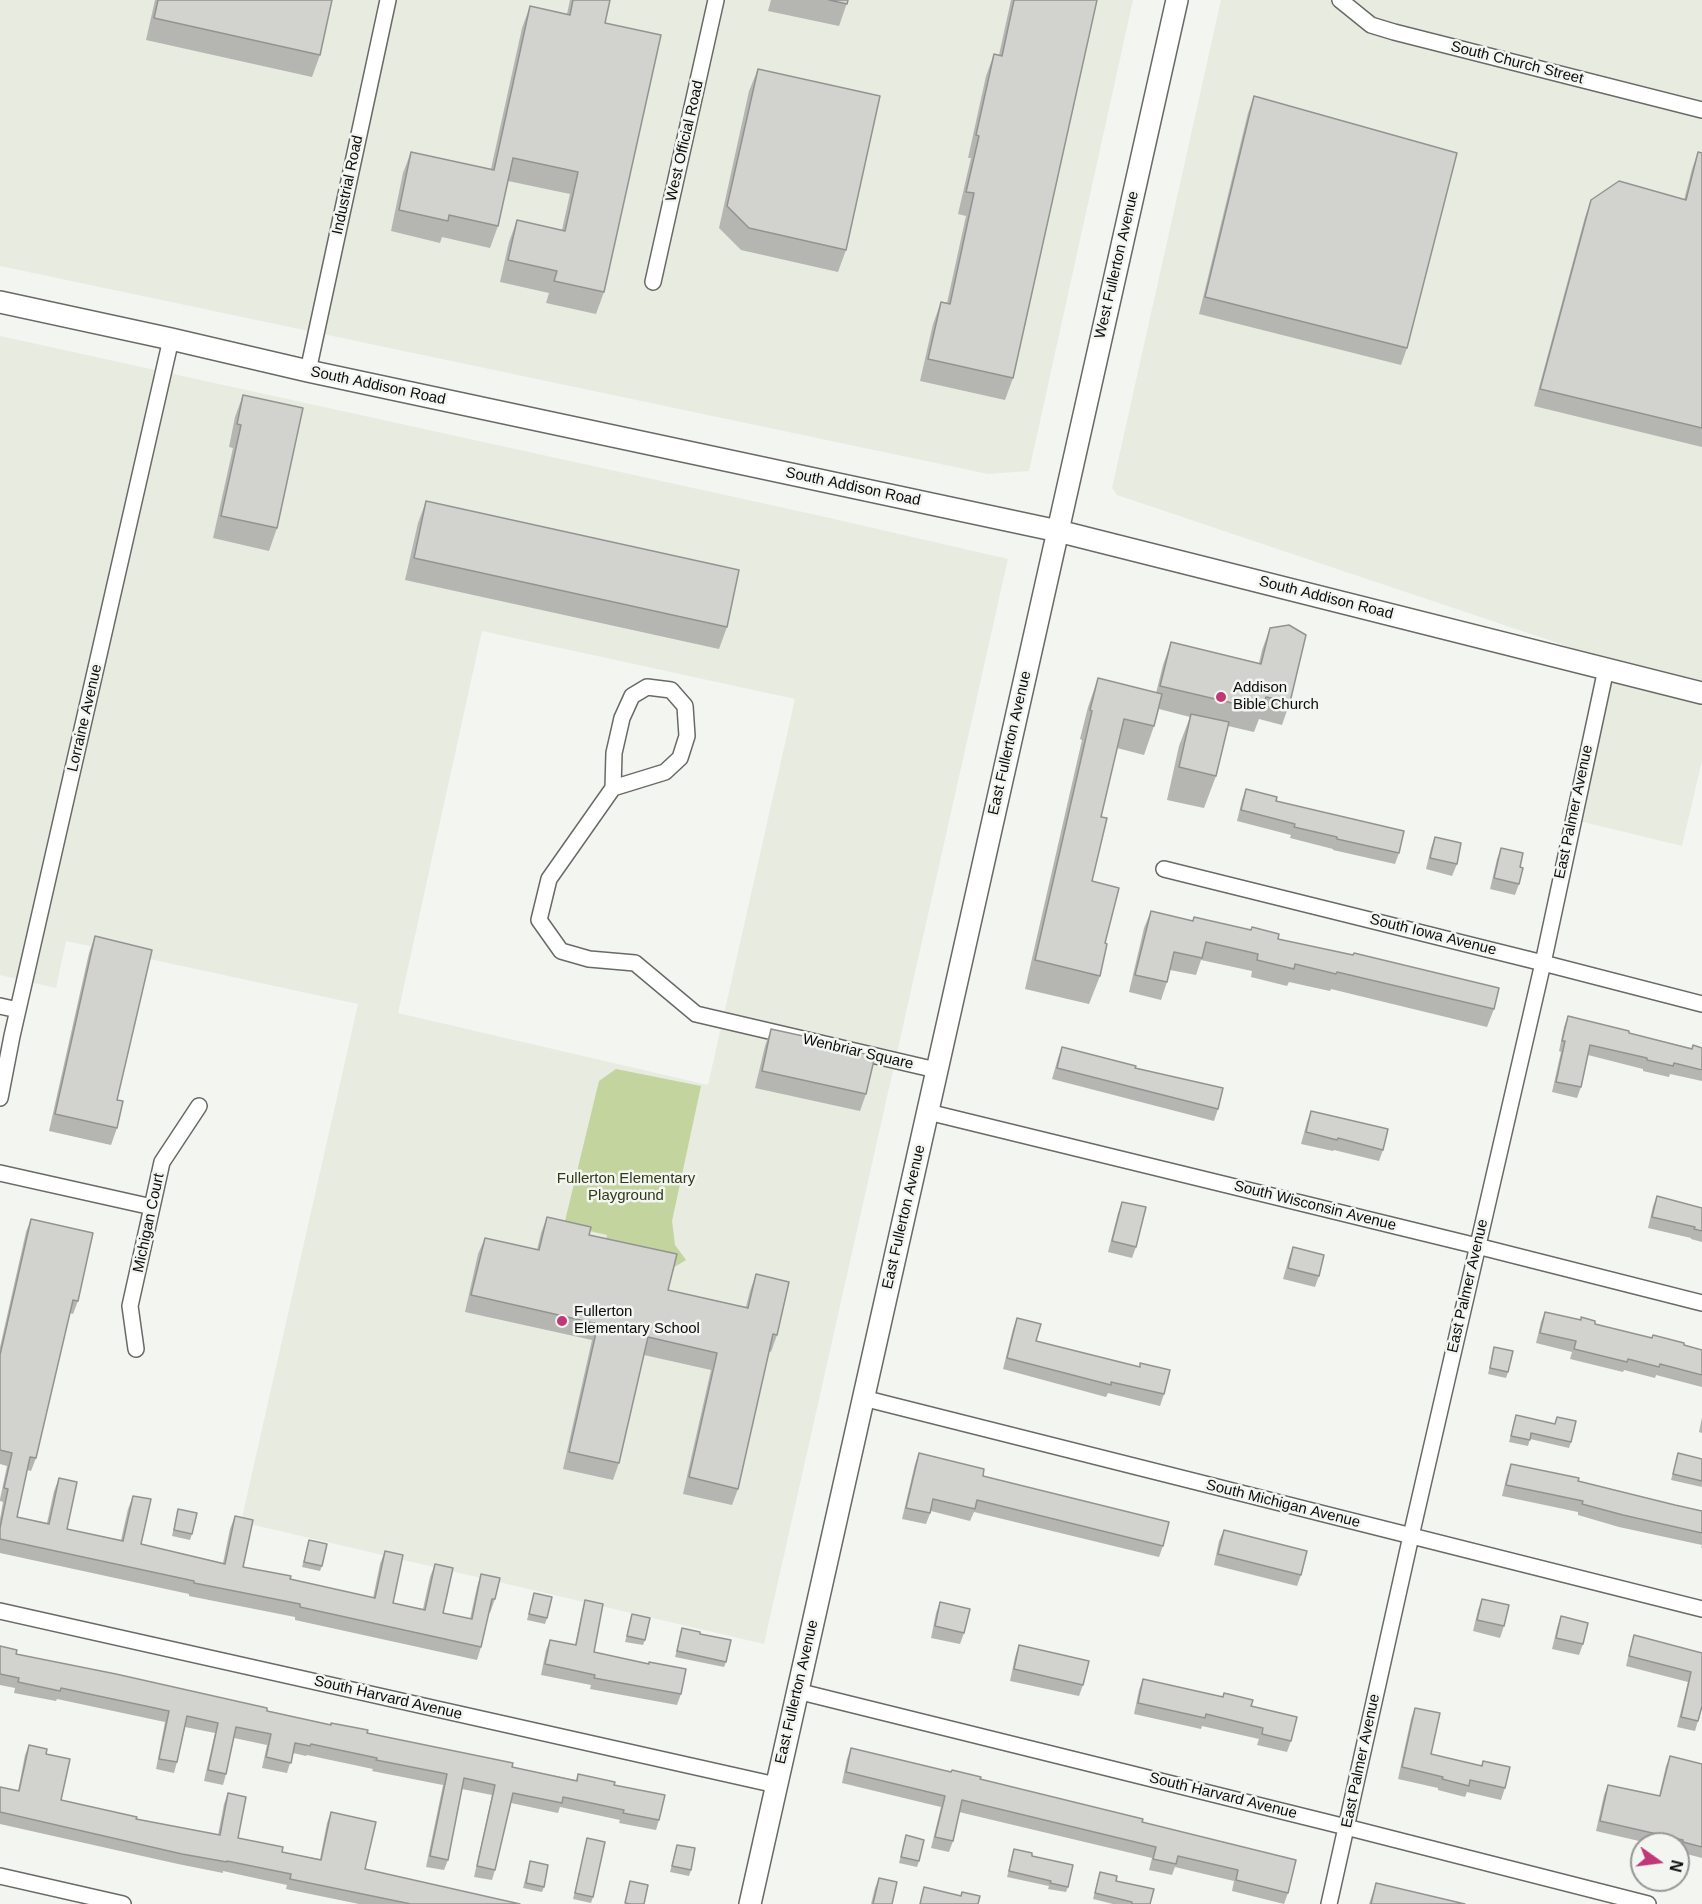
<!DOCTYPE html>
<html>
<head>
<meta charset="utf-8">
<style>
	body { margin:0 }
	#map { position:relative; width:1702px; height:1904px; overflow:hidden; background:#f3f5f1; font-family:Helvetica,sans-serif }
	canvas { display:block }
	.north { position:absolute; left:1630px; top:1832px; width:60px; height:60px; box-sizing:border-box; background:#f3f5f1; border:2px solid #979895; border-radius:50%; rotate:104deg; font-size:16px; font-weight:700; line-height:24px; text-align:center; color:#0c0c0b }
	.north::after { content:''; display:block; margin:auto; width:21px; height:27px; background:#c03875; clip-path:polygon(50% 0,100% 100%,50% 72%,0 100%) }
</style>
</head>
<body>
<div id="map">
<canvas width="1702" height="1904"></canvas>
<div class="north">N</div>
</div>
<script>
const ctx = document.querySelector('canvas').getContext('2d');
ctx.lineJoin = 'round';
function fill(path, color) { ctx.fillStyle = color; ctx.fill(path, 'evenodd'); }
const shape = rows => new Path2D(rows.map(r => 'M' + r).join(''));
function trace(path, color, width, dash) { ctx.strokeStyle = color; ctx.lineWidth = width; ctx.lineCap = dash ? 'butt' : 'round'; ctx.setLineDash(dash || []); ctx.stroke(path); }
function write(font, color, halo, rows, align = 'center') {
  ctx.font = font + ' Helvetica,sans-serif'; ctx.lineWidth = 5; ctx.setLineDash([]); ctx.textBaseline = 'middle'; ctx.strokeStyle = halo; ctx.fillStyle = color; for (const [text, x, y, turn = 0] of rows) {
    ctx.save(); ctx.translate(x, y); ctx.rotate((+turn || 0) * Math.PI / 180); ctx.textAlign = isNaN(turn) ? turn : align; if (halo) ctx.strokeText(text, 0, 0); ctx.fillText(text, 0, 0); ctx.restore();
  }
}
const built = shape([
	[0,0,1133,0,1029,471,988,474,0,266],
	[1221,0,1702,0,1702,683,1608,660,1117,495,1112,488],
	[0,336,821,516,1008,559,764,1644,241,1522,358,1004,66,941,56,988,0,975],
	[482,631,795,699,708,1085,398,1013],
	[1608,677,1702,701,1702,761,1682,846,1575,820]
]);
const green = shape([
	[616,1069,701,1086,672,1221,675,1245,686,1260,671,1269,603,1254,607,1235,564,1225,599,1081]
]);
const street = shape([
	[1340,0,1371,25,1394,32,1702,110],
	[653,282,716,0],
	[308,371,388,0],
	[647,687,671,690,685,706,687,736,680,758,665,772,613,788,614,753,622,718,632,696,647,687],
	[613,788,549,879,539,920,561,951,589,959,635,963,696,1014,936,1070],
	[1164,869,1543,963,1702,1004],
	[0,1006,18,1010],
	[0,1098,12,1036,171,339],
	[928,1112,1477,1246,1702,1303],
	[0,1173,152,1207],
	[136,1349,130,1306,162,1162,199,1106],
	[863,1398,1702,1609],
	[0,1611,776,1785],
	[797,1691,1346,1827,1648,1904],
	[0,1876,123,1904],
	[1329,1904,1411,1536,1543,963,1606,669]
]);
const secondary = shape([
	[0,302,171,339,308,371,1058,531,1702,693],
	[750,1904,1177,0]
]);
const wall = shape([
	[155,0,332,0,320,55,312,77,146,40],
	[570,0,610,0,605,23,604,292,596,314,546,303,549,293,500,282,509,242,517,220,562,230,570,194,508,181,498,226,490,248,442,237,440,243,391,231,403,173,411,152,491,169,522,28,530,6,567,14],
	[771,0,848,0,839,26,768,11],
	[1011,0,1097,0,1013,378,1005,400,920,381,933,324,941,302,947,303,966,216,958,214,971,158,968,158,986,76,994,54,999,55],
	[758,69,846,250,838,272,741,250,719,228,749,91],
	[1254,96,1407,348,1401,365,1199,314,1248,113],
	[1698,152,1702,153,1702,447,1534,406,1585,217,1591,200,1684,200,1692,169],
	[243,395,277,528,269,551,213,538,233,448,229,447,235,417],
	[426,501,727,627,719,649,405,580,418,523],
	[1270,628,1290,702,1282,725,1259,719,1254,732,1228,726,1216,776,1204,808,1167,800,1179,746,1190,717,1159,709,1154,726,1144,755,1117,748,1101,817,1092,881,1105,943,1100,976,1089,1004,1025,989,1082,740,1080,739,1088,707,1098,678,1156,693,1163,665,1171,642,1259,663,1262,650],
	[1246,789,1399,853,1395,864,1333,850,1333,849,1290,838,1291,835,1237,821,1242,800],
	[1435,837,1457,864,1452,876,1426,869,1431,848],
	[1501,848,1520,867,1519,884,1515,895,1490,889,1497,859],
	[1151,911,1193,921,1194,917,1278,939,1494,1009,1487,1027,1331,989,1330,991,1289,982,1287,986,1251,977,1252,971,1201,960,1196,975,1170,970,1167,982,1161,1000,1129,992,1144,928],
	[95,936,117,1100,117,1128,111,1145,49,1131,89,953],
	[1568,1016,1629,1033,1691,1048,1702,1048,1702,1081,1670,1074,1669,1077,1643,1071,1643,1069,1588,1055,1581,1087,1577,1098,1552,1092,1561,1052,1559,1051,1564,1027],
	[771,1029,816,1043,866,1094,860,1111,755,1088,765,1046],
	[1062,1047,1135,1068,1218,1109,1214,1121,1052,1079,1058,1058],
	[1311,1111,1383,1150,1379,1161,1334,1150,1333,1151,1301,1144,1307,1122],
	[1657,1196,1702,1208,1702,1242,1691,1239,1691,1238,1648,1228,1653,1206],
	[1122,1202,1136,1247,1132,1258,1108,1252,1118,1213],
	[547,1217,589,1235,668,1290,746,1307,750,1291,756,1274,777,1335,771,1352,769,1351,738,1489,732,1505,683,1494,711,1370,644,1355,619,1463,613,1480,563,1469,592,1340,465,1312,478,1254,485,1238,537,1250,541,1233],
	[31,1219,78,1301,73,1314,70,1313,36,1458,31,1471,27,1470,17,1517,47,1523,54,1491,59,1478,67,1529,121,1540,128,1509,133,1496,141,1544,223,1563,230,1529,235,1516,243,1567,290,1579,373,1598,380,1564,385,1551,393,1603,423,1609,430,1577,435,1564,443,1613,470,1619,477,1587,481,1574,495,1599,490,1613,489,1612,481,1647,477,1660,295,1620,295,1617,189,1596,189,1594,0,1553,0,1519,3,1502,0,1501,0,1499,7,1466,0,1464,0,1347,26,1232],
	[1293,1247,1319,1276,1315,1287,1283,1279,1289,1258],
	[1545,1312,1652,1338,1702,1350,1702,1387,1656,1375,1655,1378,1624,1370,1623,1372,1570,1359,1572,1352,1536,1343,1541,1322],
	[1017,1318,1036,1341,1139,1367,1164,1394,1160,1406,1108,1393,1106,1397,1003,1369,1013,1329],
	[1494,1347,1508,1372,1506,1378,1488,1374],
	[1516,1415,1555,1424,1557,1417,1571,1442,1569,1448,1530,1439,1528,1446,1509,1442],
	[1702,1417,1702,1433,1699,1432],
	[919,1453,983,1476,1163,1546,1159,1557,974,1512,970,1521,931,1511,926,1524,902,1519,915,1464],
	[1678,1453,1702,1459,1702,1487,1671,1480],
	[1511,1464,1675,1505,1702,1511,1702,1548,1701,1548,1702,1545,1619,1527,1578,1515,1578,1512,1502,1496,1507,1475],
	[178,1509,192,1534,190,1540,172,1536],
	[1224,1530,1301,1575,1297,1586,1214,1565,1219,1541],
	[309,1540,322,1566,320,1571,302,1567],
	[534,1593,547,1618,545,1624,527,1620],
	[1482,1599,1504,1626,1500,1638,1473,1631,1478,1610],
	[585,1600,594,1652,681,1694,677,1705,590,1689,591,1685,541,1675,546,1650,550,1640,575,1645,582,1611],
	[940,1602,964,1633,960,1644,931,1638,936,1613],
	[632,1614,645,1640,643,1645,625,1642],
	[1561,1616,1583,1644,1579,1655,1552,1649,1557,1628],
	[682,1628,700,1634,726,1662,724,1667,675,1657],
	[1634,1635,1702,1653,1698,1721,1695,1731,1677,1727,1688,1682,1626,1666,1631,1645],
	[1019,1645,1083,1685,1079,1696,1010,1681,1015,1657],
	[0,1646,16,1654,367,1733,512,1767,576,1780,578,1774,614,1785,659,1820,656,1830,619,1823,620,1820,560,1807,558,1813,511,1803,495,1870,492,1880,474,1877,492,1795,462,1789,448,1860,444,1870,426,1867,443,1785,372,1771,373,1769,307,1755,306,1756,293,1753,287,1773,262,1768,267,1745,234,1738,226,1774,223,1785,204,1781,215,1733,185,1727,177,1762,174,1773,156,1769,165,1722,57,1699,56,1701,14,1693,15,1688,0,1685],
	[1143,1679,1251,1706,1291,1741,1287,1752,1257,1745,1259,1739,1202,1726,1201,1729,1134,1714,1139,1690],
	[1415,1708,1431,1754,1481,1766,1483,1761,1505,1788,1501,1800,1467,1792,1465,1797,1438,1790,1438,1788,1398,1779,1411,1719],
	[29,1745,46,1754,61,1800,136,1819,218,1835,224,1804,228,1793,238,1838,282,1852,320,1859,327,1823,331,1812,365,1869,520,1904,359,1904,286,1889,287,1885,223,1871,223,1873,178,1864,0,1824,0,1787,18,1791,25,1755],
	[851,1748,980,1779,1142,1822,1288,1893,1284,1904,1232,1891,1234,1881,1175,1867,1172,1875,1149,1870,1152,1858,959,1812,953,1841,949,1852,931,1848,941,1807,842,1783,847,1759],
	[1670,1756,1702,1764,1702,1858,1679,1852,1680,1850,1678,1850,1678,1844,1652,1844,1596,1831,1604,1795,1608,1785,1659,1796,1666,1766],
	[906,1835,919,1861,917,1867,899,1863],
	[587,1838,593,1897,591,1903,573,1899],
	[677,1845,691,1870,689,1876,670,1872],
	[1014,1849,1032,1856,1068,1887,1066,1892,1048,1889,1049,1886,1007,1877],
	[530,1861,544,1887,542,1892,523,1888],
	[1100,1872,1150,1904,1113,1904,1093,1899],
	[879,1878,892,1904,871,1904,875,1888],
	[1376,1883,1465,1904,1369,1904]
]);
const building = shape([
	[158,0,332,0,320,55,154,18,158,0],
	[573,0,610,0,605,23,661,35,604,292,554,281,557,271,508,260,517,220,565,231,578,172,513,158,498,226,449,215,448,221,399,210,411,152,494,170,530,6,570,15,573,0],
	[829,0,848,0,847,4,829,0],
	[1014,0,1097,0,1013,378,928,359,941,302,950,304,974,193,966,192,979,136,976,135,994,54,1002,56,1014,0],
	[758,69,880,96,846,250,749,228,727,206,758,69],
	[1254,96,1457,153,1407,348,1205,297,1254,96],
	[1698,152,1702,153,1702,428,1540,389,1591,200,1619,181,1686,200,1698,152],
	[243,395,303,408,277,528,221,516,241,425,237,424,243,395],
	[426,501,739,570,727,627,414,558,426,501],
	[1289,625,1306,635,1290,702,1266,697,1262,710,1160,686,1171,642,1261,664,1270,628,1289,625],
	[1098,678,1162,694,1154,726,1124,719,1101,817,1107,818,1092,881,1119,888,1105,943,1107,944,1100,976,1035,960,1092,711,1090,710,1098,678],
	[1191,714,1229,722,1216,776,1179,767,1191,714],
	[1246,789,1277,797,1276,801,1404,831,1399,853,1337,839,1337,837,1294,827,1295,824,1241,810,1246,789],
	[1435,837,1461,843,1457,864,1430,858,1435,837],
	[1501,848,1523,853,1520,867,1523,868,1519,884,1494,878,1501,848],
	[1151,911,1193,921,1194,917,1251,930,1252,927,1279,934,1278,939,1353,955,1354,953,1499,988,1494,1009,1337,972,1336,974,1295,964,1294,969,1257,960,1258,954,1206,942,1202,958,1174,952,1167,982,1135,975,1151,911],
	[95,936,152,950,117,1100,123,1101,117,1128,55,1114,95,936],
	[1568,1016,1629,1031,1629,1033,1692,1049,1693,1045,1702,1048,1702,1070,1674,1063,1673,1066,1647,1060,1647,1058,1590,1045,1581,1087,1556,1082,1565,1041,1562,1041,1568,1016],
	[771,1029,817,1039,816,1043,875,1056,866,1094,762,1071,771,1029],
	[1062,1047,1136,1066,1135,1068,1223,1088,1218,1109,1057,1068,1062,1047],
	[1311,1111,1388,1129,1383,1150,1338,1138,1337,1140,1306,1132,1311,1111],
	[1657,1196,1702,1208,1702,1231,1694,1229,1695,1227,1652,1217,1657,1196],
	[1122,1202,1146,1207,1136,1247,1112,1241,1122,1202],
	[547,1217,591,1227,589,1235,677,1254,668,1290,748,1308,756,1274,789,1282,777,1335,773,1334,738,1489,689,1477,717,1353,648,1337,619,1463,569,1452,598,1324,471,1295,485,1238,539,1250,547,1217],
	[31,1219,93,1233,78,1301,73,1300,36,1458,30,1457,17,1517,49,1524,59,1478,77,1482,67,1529,123,1541,133,1496,151,1499,141,1544,225,1564,235,1516,253,1520,243,1567,291,1576,290,1579,375,1598,385,1551,403,1555,393,1603,425,1610,435,1564,453,1568,443,1613,472,1619,481,1574,500,1578,495,1599,492,1599,481,1647,300,1607,300,1604,194,1583,194,1581,0,1539,0,1528,8,1489,4,1488,12,1453,0,1450,0,1355,31,1219],
	[1293,1247,1324,1255,1319,1276,1288,1268,1293,1247],
	[1545,1312,1581,1320,1581,1317,1595,1321,1595,1324,1652,1338,1653,1335,1684,1343,1684,1345,1702,1350,1702,1375,1660,1364,1659,1367,1628,1359,1627,1362,1574,1349,1576,1341,1540,1333,1545,1312],
	[1017,1318,1041,1324,1036,1341,1140,1367,1140,1363,1170,1370,1164,1394,1111,1382,1111,1385,1007,1358,1017,1318],
	[1494,1347,1513,1351,1508,1372,1490,1368,1494,1347],
	[1516,1415,1555,1424,1557,1417,1576,1421,1571,1442,1531,1433,1530,1440,1511,1436,1516,1415],
	[919,1453,984,1469,983,1476,1169,1522,1163,1546,977,1500,975,1509,933,1499,930,1513,906,1508,919,1453],
	[1678,1453,1702,1459,1702,1481,1673,1474,1678,1453],
	[1511,1464,1579,1478,1578,1481,1675,1505,1702,1511,1702,1533,1623,1515,1582,1504,1583,1501,1506,1485,1511,1464],
	[178,1509,197,1513,192,1534,174,1530,178,1509],
	[1224,1530,1307,1551,1301,1575,1218,1554,1224,1530],
	[309,1540,327,1544,322,1566,304,1562,309,1540],
	[534,1593,552,1597,547,1618,529,1614,534,1593],
	[1482,1599,1509,1605,1504,1626,1477,1620,1482,1599],
	[585,1600,603,1604,594,1652,649,1664,649,1662,686,1669,681,1694,594,1678,595,1675,545,1664,550,1640,576,1645,585,1600],
	[940,1602,970,1609,964,1633,935,1626,940,1602],
	[632,1614,650,1618,645,1640,627,1636,632,1614],
	[1561,1616,1588,1623,1583,1644,1556,1638,1561,1616],
	[682,1628,700,1632,700,1634,731,1640,726,1662,677,1651,682,1628],
	[1634,1635,1702,1653,1702,1706,1698,1721,1681,1717,1691,1672,1629,1656,1634,1635],
	[1019,1645,1089,1661,1083,1685,1014,1669,1019,1645],
	[0,1646,17,1650,16,1654,116,1674,267,1708,267,1711,331,1725,331,1723,368,1730,367,1733,513,1763,512,1767,577,1781,578,1774,615,1782,614,1785,665,1795,659,1820,623,1813,624,1810,563,1797,562,1803,513,1793,495,1870,477,1866,495,1785,464,1778,448,1860,430,1856,447,1774,376,1760,377,1758,311,1744,310,1746,295,1743,291,1763,266,1757,271,1734,236,1727,226,1774,208,1770,218,1723,187,1716,177,1762,159,1759,169,1711,61,1688,60,1691,18,1682,19,1678,0,1674,0,1646],
	[1143,1679,1223,1697,1224,1693,1253,1700,1251,1706,1297,1717,1291,1741,1262,1734,1263,1728,1206,1714,1205,1718,1138,1703,1143,1679],
	[1415,1708,1440,1713,1431,1754,1482,1766,1483,1761,1510,1767,1505,1788,1470,1780,1469,1786,1442,1779,1443,1777,1402,1767,1415,1708],
	[29,1745,47,1749,46,1754,70,1759,61,1800,137,1817,136,1819,220,1835,228,1793,246,1797,238,1838,283,1847,282,1852,321,1860,331,1812,376,1822,365,1869,520,1904,411,1904,290,1879,291,1874,227,1861,227,1862,182,1854,0,1812,0,1787,19,1791,29,1745],
	[851,1748,951,1772,952,1770,981,1777,980,1779,1143,1819,1142,1822,1296,1860,1288,1893,1236,1880,1238,1870,1178,1856,1176,1864,1153,1859,1156,1847,962,1800,953,1841,935,1837,945,1796,846,1772,851,1748],
	[1670,1756,1702,1764,1702,1847,1683,1842,1683,1840,1600,1821,1608,1785,1660,1796,1670,1756],
	[906,1835,924,1840,919,1861,901,1857,906,1835],
	[587,1838,605,1842,593,1897,575,1893,587,1838],
	[677,1845,695,1848,691,1870,672,1866,677,1845],
	[1014,1849,1032,1853,1032,1856,1073,1865,1068,1887,1050,1883,1051,1881,1009,1871,1014,1849],
	[530,1861,548,1865,544,1887,526,1883,530,1861],
	[1100,1872,1117,1876,1116,1881,1154,1889,1150,1904,1132,1904,1132,1902,1095,1893,1100,1872],
	[879,1878,897,1882,892,1904,873,1904,879,1878],
	[630,1881,648,1885,644,1904,631,1904,625,1903,630,1881],
	[1376,1883,1465,1904,1371,1904,1376,1883],
	[924,1887,961,1896,962,1892,980,1896,978,1904,920,1904,924,1887]
]);
const markers = [
	[1221,697,6,"#c03875"],
	[562,1321,6,"#c03875"]
];
const streetNames = [
	["South Church Street",1517,63,14],
	["West Official Road",685,141,-77],
	["Industrial Road",348,185,-78],
	["West Fullerton Avenue",1117,265,-77],
	["South Addison Road",378,386,12],
	["South Addison Road",853,487,12],
	["South Addison Road",1326,598,14],
	["Lorraine Avenue",85,718,-77],
	["East Fullerton Avenue",1010,743,-77],
	["East Palmer Avenue",1574,812,-78],
	["South Iowa Avenue",1433,935,14],
	["Wenbriar Square",858,1052,13],
	["South Wisconsin Avenue",1315,1206,14],
	["East Fullerton Avenue",904,1217,-77],
	["Michigan Court",149,1223,-78],
	["East Palmer Avenue",1468,1286,-77],
	["South Michigan Avenue",1283,1504,14],
	["East Fullerton Avenue",797,1692,-77],
	["South Harvard Avenue",388,1698,13],
	["East Palmer Avenue",1361,1761,-78],
	["South Harvard Avenue",1223,1796,14]
];
const poiNames = [
	["Addison",1233,688],
	["Bible Church",1233,705],
	["Fullerton",574,1312],
	["Elementary School",574,1329]
];
const parkNames = [
	["Fullerton Elementary",626,1179],
	["Playground",626,1196]
];
fill(built, '#e7ebe0');
fill(green, '#c3d49f');
trace(street, '#696a66', 18);
trace(secondary, '#696a66', 24);
trace(street, '#fff', 15);
trace(secondary, '#fff', 21);
fill(wall, '#b5b5b2');
fill(building, '#d2d3cf');
trace(building, '#939491', 1.5);
for (const [x, y, r, color] of markers) { const dot = new Path2D(); dot.arc(x, y, r, 0, 2 * Math.PI); ctx.fillStyle = color; ctx.fill(dot); trace(dot, '#f3f5f1', 2); }
write('15px', '#0c0c0b', '#f3f5f1', streetNames);
write('15px', '#0c0c0b', '#f3f5f1', poiNames, 'left');
write('15px', '#303a16', '#f3f5f1', parkNames);
</script>
</body>
</html>
